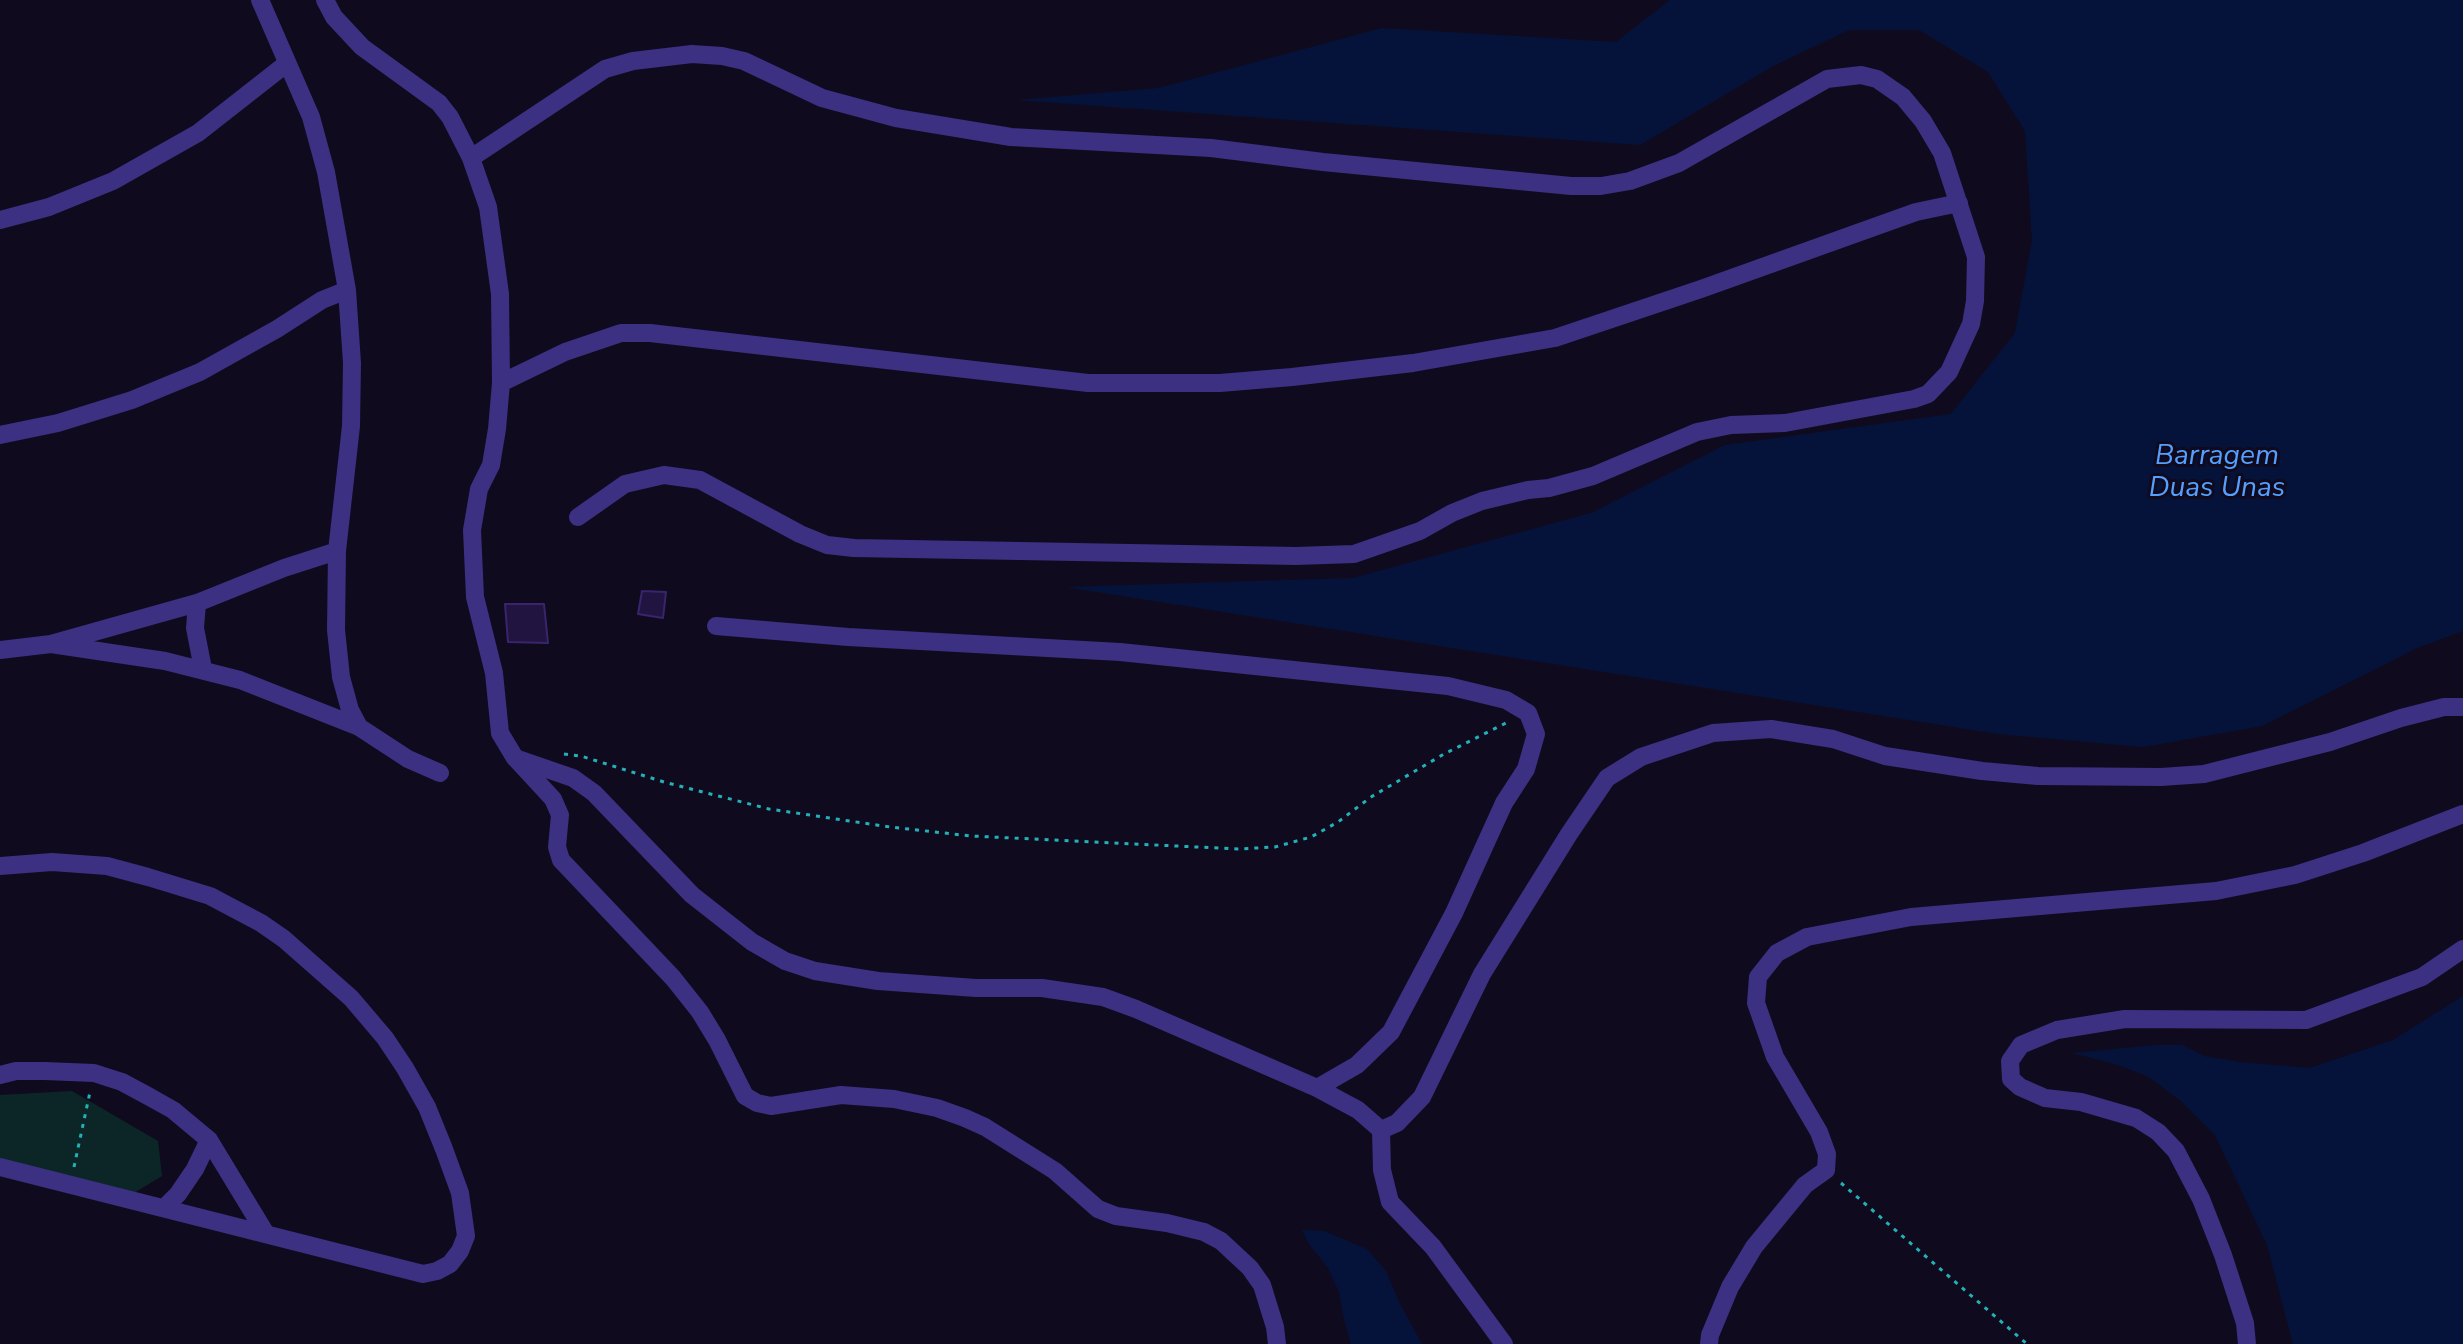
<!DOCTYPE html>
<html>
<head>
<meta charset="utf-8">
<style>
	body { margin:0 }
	canvas { display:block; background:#0f0a1d }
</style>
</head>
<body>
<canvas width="2463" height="1344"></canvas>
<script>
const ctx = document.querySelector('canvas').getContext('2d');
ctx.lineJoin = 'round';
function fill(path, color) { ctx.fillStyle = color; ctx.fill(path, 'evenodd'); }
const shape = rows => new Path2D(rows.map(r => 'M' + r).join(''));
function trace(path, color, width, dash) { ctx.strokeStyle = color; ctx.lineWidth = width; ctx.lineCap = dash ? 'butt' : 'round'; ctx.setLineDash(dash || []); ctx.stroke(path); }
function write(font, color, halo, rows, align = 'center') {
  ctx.font = font + ' "Nunito Sans",sans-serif'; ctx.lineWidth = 6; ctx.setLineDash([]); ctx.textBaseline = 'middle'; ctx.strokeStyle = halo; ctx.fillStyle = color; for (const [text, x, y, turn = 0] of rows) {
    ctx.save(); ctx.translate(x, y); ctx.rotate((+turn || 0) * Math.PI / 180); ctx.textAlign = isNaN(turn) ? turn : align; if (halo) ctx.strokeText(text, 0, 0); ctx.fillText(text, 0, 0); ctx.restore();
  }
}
const green = shape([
	[72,1091,158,1141,162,1176,134,1193,0,1161,0,1095]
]);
const water = shape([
	[1670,0,2463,0,2463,631,2417,648,2262,726,2143,747,1998,734,1065,587,1353,578,1591,513,1725,445,1951,414,2015,333,2032,240,2025,131,1988,72,1919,30,1849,30,1775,65,1640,145,1016,100,1159,88,1382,28,1616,42],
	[2463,996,2463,1344,2293,1344,2267,1245,2215,1135,2182,1102,2149,1077,2118,1065,2072,1053,2156,1045,2182,1045,2204,1056,2239,1062,2310,1068,2393,1040],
	[1302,1230,1324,1231,1367,1249,1386,1271,1400,1304,1422,1344,1351,1344,1344,1320,1339,1292,1328,1268,1309,1244]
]);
const building = shape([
	[642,591,666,592,663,618,638,614,642,591],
	[505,604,544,604,548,643,508,642,505,604]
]);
const path = shape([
	[564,754,581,756,664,782,769,809,890,827,971,836,1238,849,1275,847,1311,837,1338,822,1371,797,1444,754,1506,723],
	[74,1167,90,1092],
	[1841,1183,2027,1344]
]);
const minor = shape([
	[260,0,311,117,326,172,347,290,352,363,351,426,337,551,336,630,341,677,350,710,359,727],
	[325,0,334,17,362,47,439,103,450,117,471,158,488,207,500,294,501,383,497,429,491,465,479,489,472,530,475,597,494,673,500,733,515,758,573,778,594,793,692,895,752,942,785,961,815,971,878,981,976,988,1042,988,1103,997,1136,1009,1317,1088,1358,1110,1381,1130,1397,1123,1422,1097,1482,974,1569,834,1607,778,1641,757,1713,733,1771,729,1833,739,1885,756,1982,771,2038,776,2161,777,2204,774,2330,742,2401,718,2444,707,2463,707],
	[471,158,605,69,633,61,692,54,722,56,744,61,822,98,896,118,1011,137,1211,148,1323,162,1571,186,1601,186,1630,181,1679,163,1827,79,1861,75,1877,79,1903,97,1923,121,1942,153,1976,257,1975,301,1971,324,1949,372,1928,394,1914,399,1785,423,1731,425,1697,432,1593,476,1549,488,1528,490,1482,501,1452,513,1420,531,1354,554,1296,556,854,548,827,545,800,534,700,480,664,475,625,484,578,517],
	[0,220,49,207,113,181,198,133,286,64],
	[501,383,565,352,621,333,650,333,1088,383,1220,383,1292,377,1413,363,1555,338,1701,289,1916,212,1959,203],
	[0,435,58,423,132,400,200,372,277,329,322,300,347,290],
	[197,603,195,628,203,669],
	[716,626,848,637,1120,652,1448,686,1506,700,1528,713,1536,734,1526,769,1504,803,1454,913,1391,1032,1357,1065,1317,1088],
	[51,644,165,661,240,680,359,727,408,759,440,773],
	[0,650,51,644,197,603,284,568,337,551],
	[516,759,553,799,560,815,557,847,561,860,673,978,700,1012,717,1040,745,1096,757,1103,771,1106,841,1095,894,1099,937,1108,965,1118,985,1127,1055,1171,1098,1209,1116,1216,1167,1223,1204,1232,1221,1241,1250,1268,1262,1285,1275,1327,1277,1344],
	[0,866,52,862,107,866,148,877,210,896,261,923,284,939,351,998,385,1038,405,1068,427,1107,444,1149,460,1193,466,1236,460,1251,450,1264,437,1271,423,1274,0,1167],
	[0,1075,16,1071,45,1071,94,1073,122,1082,148,1096,173,1110,209,1140,266,1234],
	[1381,1130,1382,1170,1390,1202,1433,1247,1504,1344],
	[165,1207,178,1194,195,1169,209,1140],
	[1709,1344,1710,1335,1730,1287,1754,1247,1805,1185,1826,1170,1827,1154,1819,1132,1775,1057,1756,1003,1758,977,1777,953,1807,937,1911,917,2216,891,2295,875,2363,853,2463,814],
	[2247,1344,2245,1323,2223,1255,2201,1199,2176,1151,2158,1132,2136,1118,2081,1102,2045,1098,2020,1087,2011,1079,2010,1061,2021,1045,2057,1030,2125,1019,2306,1020,2422,977,2463,949]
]);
const waterNames = [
	["Barragem",2217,457],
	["Duas Unas",2217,489]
];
fill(green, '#0c2628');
fill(water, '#05133b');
fill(building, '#211440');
trace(building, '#3a246e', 2);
trace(path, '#22b1b7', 3, [4, 6]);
trace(minor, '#3b3081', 18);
write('italic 28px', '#549fff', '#0f0a1d', waterNames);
</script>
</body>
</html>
